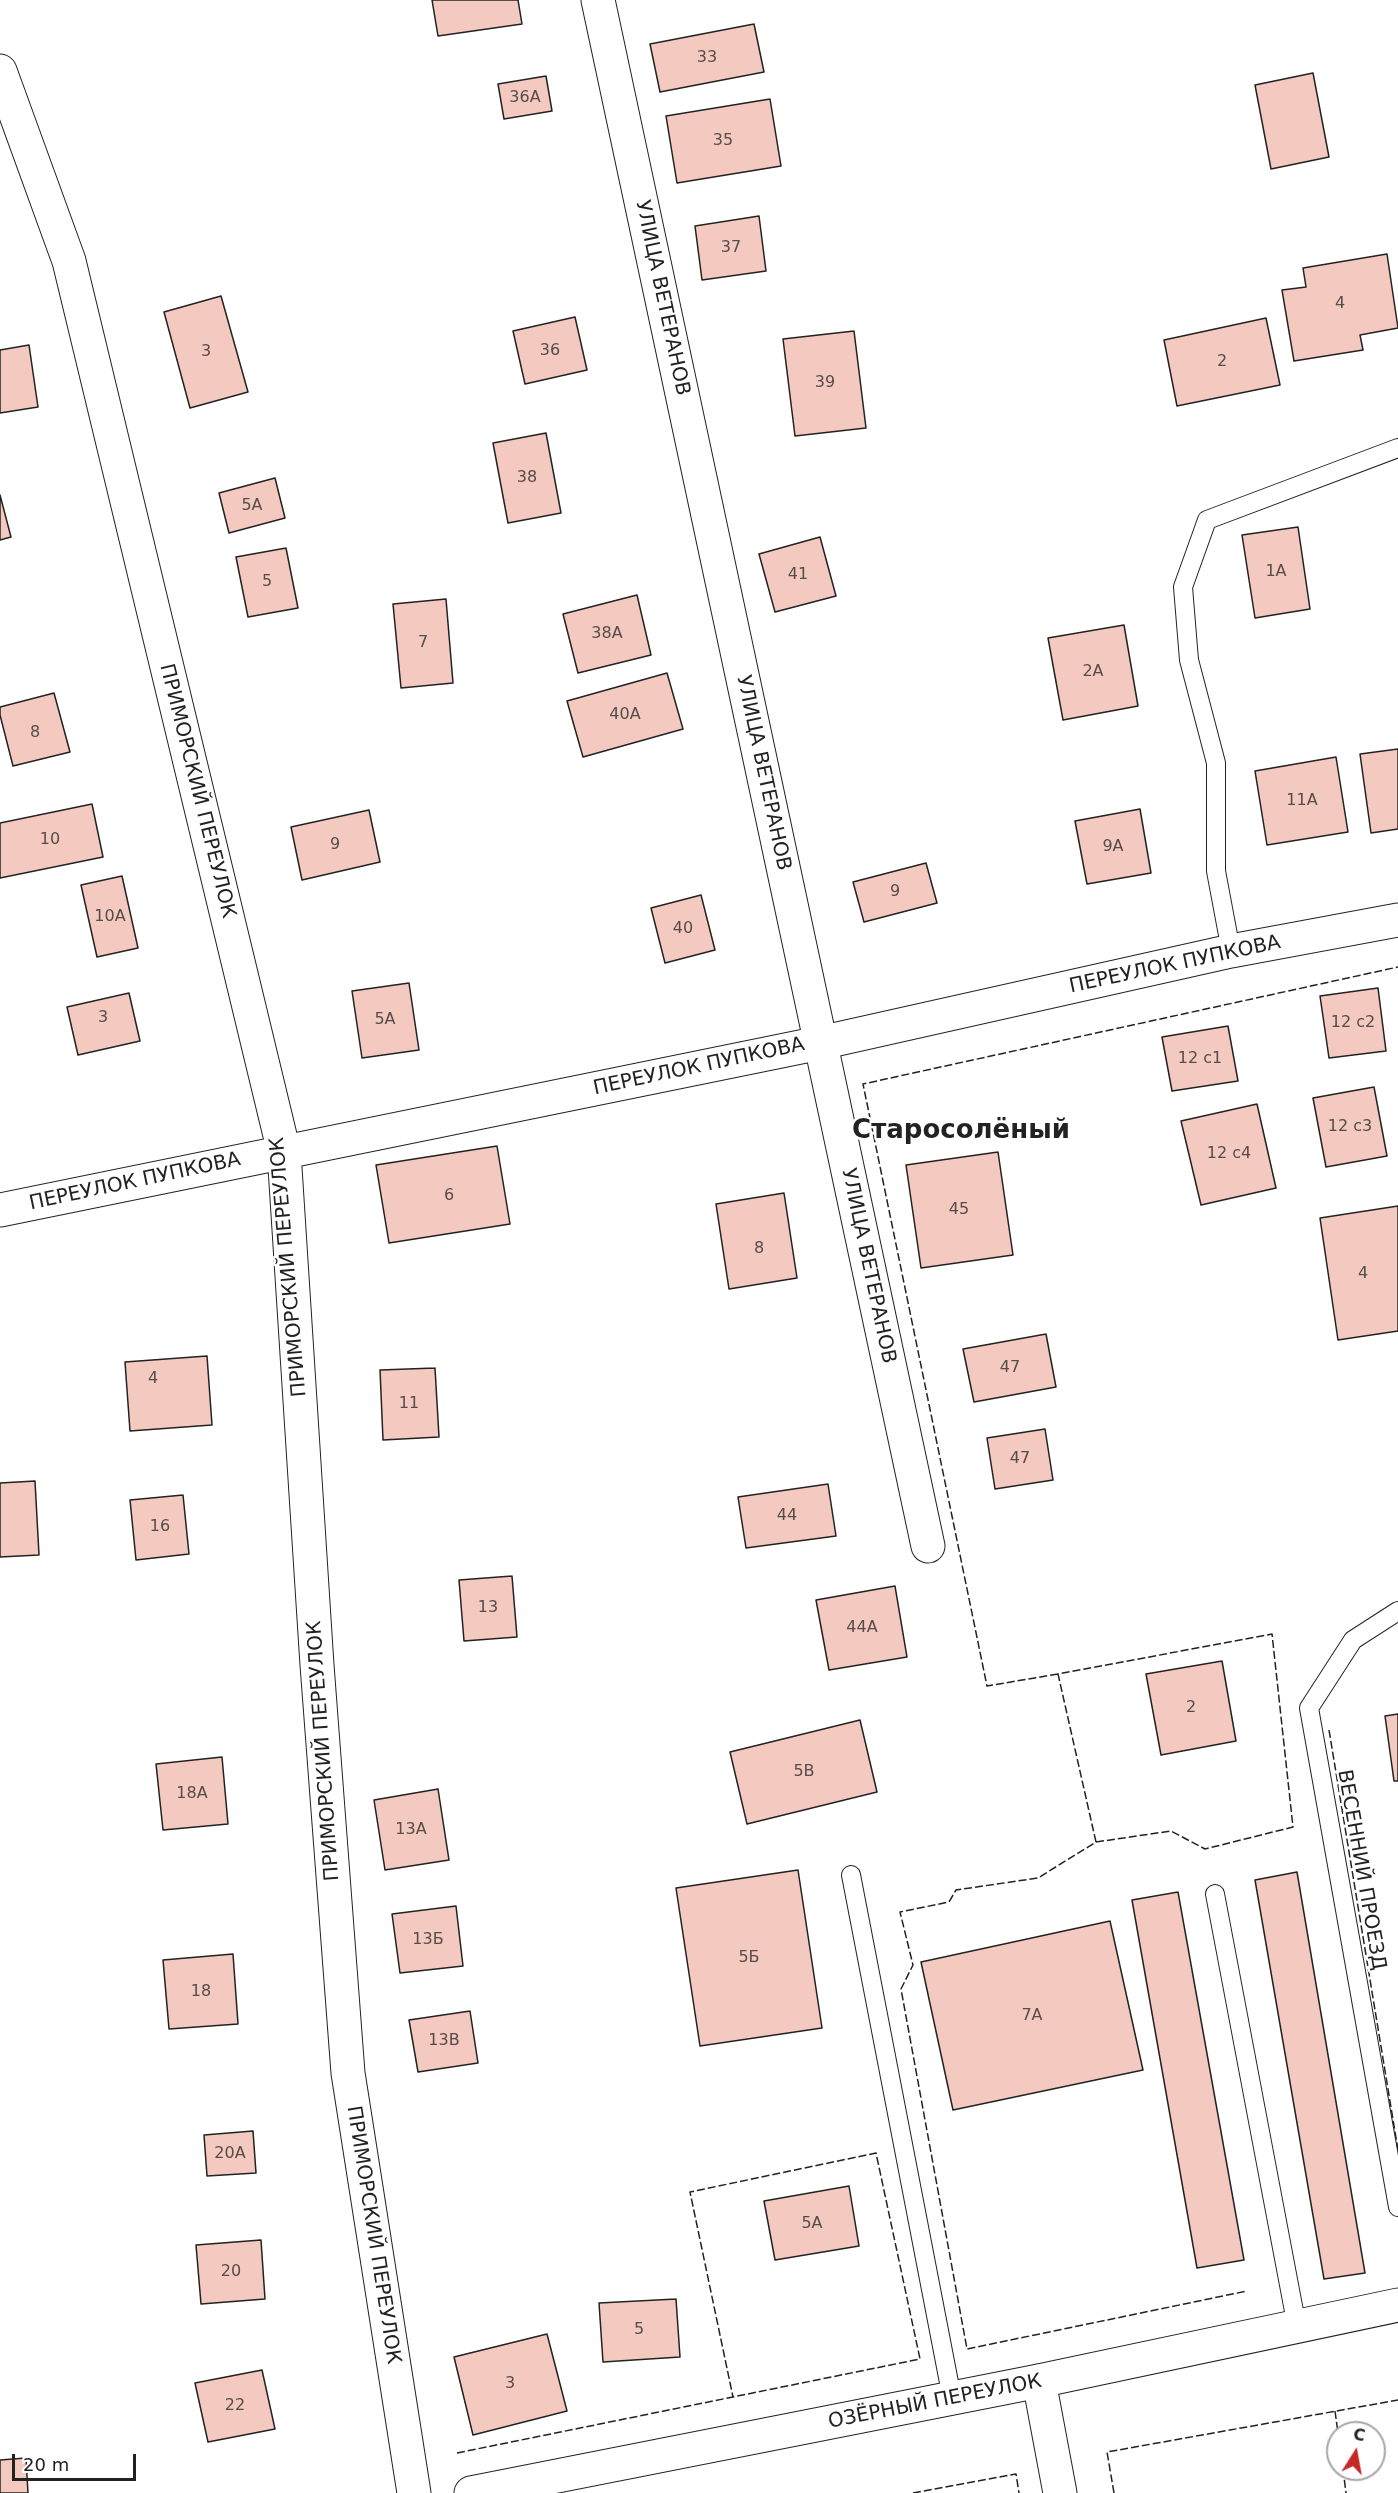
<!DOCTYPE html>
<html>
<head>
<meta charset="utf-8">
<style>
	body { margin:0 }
	#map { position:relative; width:1398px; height:2493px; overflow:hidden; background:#fff; font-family:"DejaVu Sans",sans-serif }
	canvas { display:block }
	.north { position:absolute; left:1326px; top:2421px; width:60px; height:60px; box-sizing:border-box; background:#fff; border:2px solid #a7a7a7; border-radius:50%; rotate:11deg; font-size:16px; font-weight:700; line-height:24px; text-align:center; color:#222 }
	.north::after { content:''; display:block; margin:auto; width:21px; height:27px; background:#c62828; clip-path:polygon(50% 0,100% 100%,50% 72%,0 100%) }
	.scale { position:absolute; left:12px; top:2454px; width:124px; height:27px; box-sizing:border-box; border:3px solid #222; border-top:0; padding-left:8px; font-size:18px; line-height:21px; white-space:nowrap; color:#222; -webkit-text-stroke:4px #fff; paint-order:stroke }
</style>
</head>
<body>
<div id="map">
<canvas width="1398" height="2493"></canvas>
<div class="north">С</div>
<div class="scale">20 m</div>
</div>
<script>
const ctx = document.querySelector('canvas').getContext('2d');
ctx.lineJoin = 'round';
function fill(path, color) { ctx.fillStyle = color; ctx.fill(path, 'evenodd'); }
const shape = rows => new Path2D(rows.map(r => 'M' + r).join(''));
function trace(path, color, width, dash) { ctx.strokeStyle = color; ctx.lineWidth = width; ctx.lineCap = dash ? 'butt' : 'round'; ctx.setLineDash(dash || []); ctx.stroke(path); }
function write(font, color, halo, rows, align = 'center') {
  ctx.font = font + ' "DejaVu Sans",sans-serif'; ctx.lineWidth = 4.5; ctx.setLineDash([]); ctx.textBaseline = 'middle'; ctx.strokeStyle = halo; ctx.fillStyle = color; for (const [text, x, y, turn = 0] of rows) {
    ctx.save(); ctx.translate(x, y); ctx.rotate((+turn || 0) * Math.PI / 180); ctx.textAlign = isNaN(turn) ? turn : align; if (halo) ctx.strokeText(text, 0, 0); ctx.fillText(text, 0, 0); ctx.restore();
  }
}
const building = shape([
	[432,0,518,0,522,24,438,36,432,0],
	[754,24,764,72,660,92,650,44,754,24],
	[1313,73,1329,157,1271,169,1255,85,1313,73],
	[546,76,552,111,504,119,498,84,546,76],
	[770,99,781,166,677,183,666,116,770,99],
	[759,216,766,271,702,280,695,226,759,216],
	[1387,254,1398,328,1360,335,1363,350,1294,361,1282,290,1306,287,1303,268,1387,254],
	[221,296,248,392,190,408,164,312,221,296],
	[575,317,587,370,525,384,513,331,575,317],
	[1266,318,1280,385,1177,406,1164,340,1266,318],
	[854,331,866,428,795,436,783,339,854,331],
	[29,345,38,407,0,413,0,350,29,345],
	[546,433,561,513,508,523,493,443,546,433],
	[275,478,285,518,229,533,219,493,275,478],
	[0,495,11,537,0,540,0,495],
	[1298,527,1310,609,1255,618,1242,535,1298,527],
	[820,537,836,596,775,612,759,554,820,537],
	[286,548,298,608,248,617,236,557,286,548],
	[637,595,651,655,578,673,563,614,637,595],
	[446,599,453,683,401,688,393,604,446,599],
	[1124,625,1138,706,1063,720,1048,638,1124,625],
	[667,673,683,729,583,757,567,701,667,673],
	[54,693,70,752,13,766,0,715,0,707,54,693],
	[1398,749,1398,829,1371,833,1360,754,1398,749],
	[1336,757,1348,832,1267,845,1255,771,1336,757],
	[92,804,103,857,0,878,0,823,92,804],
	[1140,809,1151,873,1087,884,1075,821,1140,809],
	[369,810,380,862,302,880,291,827,369,810],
	[926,863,937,903,864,922,853,882,926,863],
	[122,876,138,948,97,957,81,885,122,876],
	[701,895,715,950,665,963,651,908,701,895],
	[409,983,419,1050,362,1058,352,991,409,983],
	[1378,988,1386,1051,1329,1058,1320,996,1378,988],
	[129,993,140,1041,78,1055,67,1007,129,993],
	[1228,1026,1238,1081,1172,1091,1162,1037,1228,1026],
	[1374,1087,1387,1156,1326,1167,1313,1098,1374,1087],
	[1257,1104,1276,1188,1201,1205,1181,1121,1257,1104],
	[497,1146,510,1224,389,1243,376,1165,497,1146],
	[998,1152,1013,1255,921,1268,906,1165,998,1152],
	[784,1193,797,1278,729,1289,716,1204,784,1193],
	[1398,1206,1398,1331,1338,1340,1320,1218,1398,1206],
	[1046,1334,1056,1387,974,1402,963,1349,1046,1334],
	[207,1356,212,1425,130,1431,125,1362,207,1356],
	[435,1368,439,1437,383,1440,380,1370,435,1368],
	[1045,1429,1053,1480,995,1489,987,1438,1045,1429],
	[35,1481,39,1555,0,1557,0,1483,35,1481],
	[828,1484,836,1536,746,1548,738,1497,828,1484],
	[183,1495,189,1554,136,1560,130,1500,183,1495],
	[512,1576,517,1637,464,1641,459,1580,512,1576],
	[895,1586,907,1657,829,1670,816,1600,895,1586],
	[1222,1661,1236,1741,1161,1755,1146,1674,1222,1661],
	[1398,1714,1398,1781,1394,1781,1385,1716,1398,1714],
	[860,1720,877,1792,747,1824,730,1752,860,1720],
	[222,1757,228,1824,163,1830,156,1764,222,1757],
	[438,1789,449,1860,385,1870,374,1800,438,1789],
	[798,1870,822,2028,700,2046,676,1888,798,1870],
	[1297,1872,1365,2273,1324,2279,1255,1880,1297,1872],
	[1178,1892,1244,2260,1197,2268,1132,1900,1178,1892],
	[456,1906,463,1966,400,1973,392,1914,456,1906],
	[1110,1921,1143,2070,953,2110,921,1962,1110,1921],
	[233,1954,238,2024,169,2029,163,1960,233,1954],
	[470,2011,478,2063,418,2072,409,2020,470,2011],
	[253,2131,256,2173,207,2176,204,2135,253,2131],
	[849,2186,859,2246,775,2260,764,2201,849,2186],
	[261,2240,265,2299,201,2304,196,2245,261,2240],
	[676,2299,680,2357,603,2362,599,2303,676,2299],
	[547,2334,567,2411,473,2435,454,2357,547,2334],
	[262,2370,275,2429,208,2442,195,2383,262,2370],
	[26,2458,28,2493,0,2493,0,2460,26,2458]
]);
const lane = shape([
	[1231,951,1216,871,1216,763,1189,660,1183,587,1207,520,1398,448],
	[1398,1611,1353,1640,1309,1708,1398,2207],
	[851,1875,952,2398],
	[1215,1894,1297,2327]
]);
const street = shape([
	[598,0,928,1546],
	[0,71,69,261,284,1152,317,1665,348,2073,414,2493],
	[0,1210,820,1043,1231,951,1398,920],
	[1039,2381,1060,2493]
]);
const secondary = shape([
	[471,2493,1039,2381,1398,2305]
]);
const fence = shape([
	[1058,1674,987,1686,863,1084,1398,967],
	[1329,1730,1398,2150],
	[1096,1842,1058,1674,1272,1634,1293,1827,1205,1849,1171,1831,1096,1842,1038,1878,956,1890,949,1902,900,1912,913,1965,901,1989,967,2349,1247,2291],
	[1335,2411,1338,2433],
	[457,2453,920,2359,876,2153,690,2192,733,2397],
	[1343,2469,1346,2493],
	[913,2493,1016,2474,1019,2493],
	[1114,2493,1107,2452,1398,2400]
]);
const numberNames = [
	["33",707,58],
	["36А",525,98],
	["35",723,141],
	["37",731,248],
	["4",1340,304],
	["36",550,351],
	["3",206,352],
	["2",1222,362],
	["39",825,383],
	["38",527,478],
	["5А",252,506],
	["1А",1276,572],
	["41",798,575],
	["5",267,582],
	["38А",607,634],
	["7",423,643],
	["2А",1093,672],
	["40А",625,715],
	["8",35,733],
	["11А",1302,801],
	["10",50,840],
	["9",335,845],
	["9А",1113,847],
	["9",895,892],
	["10А",110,917],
	["40",683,929],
	["3",103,1018],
	["5А",385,1020],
	["12 с2",1353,1023],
	["12 с1",1200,1059],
	["12 с3",1350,1127],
	["12 с4",1229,1154],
	["6",449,1196],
	["45",959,1210],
	["8",759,1249],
	["4",1363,1274],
	["47",1010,1368],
	["4",153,1379],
	["11",409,1404],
	["47",1020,1459],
	["44",787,1516],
	["16",160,1527],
	["13",488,1608],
	["44А",862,1628],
	["2",1191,1708],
	["5В",804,1772],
	["18А",192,1794],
	["13А",411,1830],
	["13Б",428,1940],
	["5Б",749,1958],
	["18",201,1992],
	["7А",1032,2016],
	["13В",444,2041],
	["20А",230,2154],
	["5А",812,2224],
	["20",231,2272],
	["5",639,2330],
	["3",510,2384],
	["22",235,2406]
];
const streetNames = [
	["УЛИЦА ВЕТЕРАНОВ",662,298,78],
	["УЛИЦА ВЕТЕРАНОВ",763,773,78],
	["ПРИМОРСКИЙ ПЕРЕУЛОК",197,791,76],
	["ПЕРЕУЛОК ПУПКОВА",1175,965,-12],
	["ПЕРЕУЛОК ПУПКОВА",699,1067,-12],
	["ПЕРЕУЛОК ПУПКОВА",135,1182,-12],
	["УЛИЦА ВЕТЕРАНОВ",868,1266,78],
	["ПРИМОРСКИЙ ПЕРЕУЛОК",289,1267,-95],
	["ПРИМОРСКИЙ ПЕРЕУЛОК",324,1751,-94],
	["ВЕСЕННИЙ ПРОЕЗД",1361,1870,80],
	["ПРИМОРСКИЙ ПЕРЕУЛОК",373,2235,81],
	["ОЗЁРНЫЙ ПЕРЕУЛОК",935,2402,-11]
];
const districtNames = [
	["Староcолёный",961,1131]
];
fill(building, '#f3c9c0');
trace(building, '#222', 1.5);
trace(lane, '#222', 20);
trace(street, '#222', 35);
trace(secondary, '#222', 35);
trace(lane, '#fff', 18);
trace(street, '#fff', 33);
trace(secondary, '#fff', 33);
trace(fence, '#222', 1.5, [8, 3]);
write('16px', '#564c4a', null, numberNames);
write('20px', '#222', '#fff', streetNames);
write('bold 26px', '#222', '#fff', districtNames);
</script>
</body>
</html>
